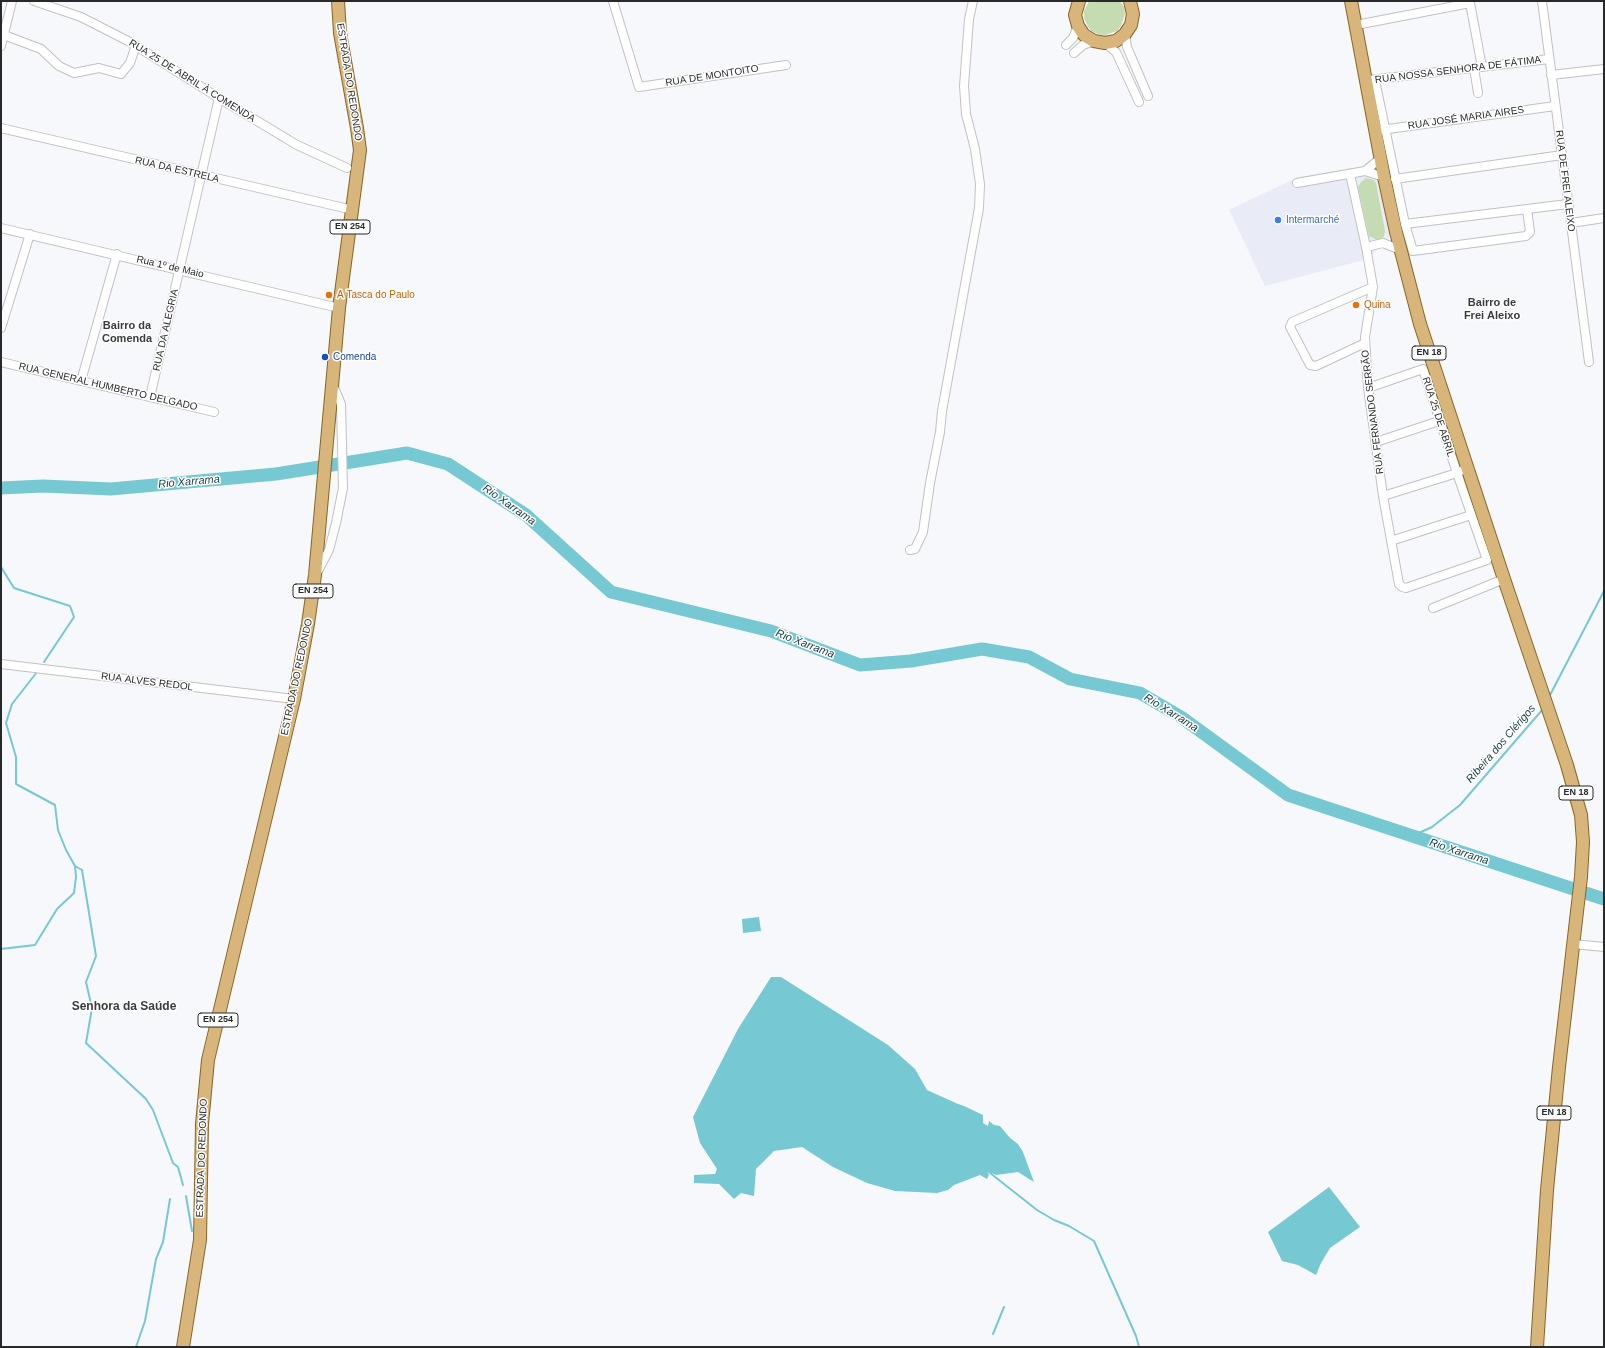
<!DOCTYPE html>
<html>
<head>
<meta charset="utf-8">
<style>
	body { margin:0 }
	#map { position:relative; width:1605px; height:1348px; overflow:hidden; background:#f7f8fc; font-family:Arial,sans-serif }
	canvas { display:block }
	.frame { position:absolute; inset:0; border:2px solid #28292a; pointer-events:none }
</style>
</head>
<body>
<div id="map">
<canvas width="1605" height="1348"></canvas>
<div class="frame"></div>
</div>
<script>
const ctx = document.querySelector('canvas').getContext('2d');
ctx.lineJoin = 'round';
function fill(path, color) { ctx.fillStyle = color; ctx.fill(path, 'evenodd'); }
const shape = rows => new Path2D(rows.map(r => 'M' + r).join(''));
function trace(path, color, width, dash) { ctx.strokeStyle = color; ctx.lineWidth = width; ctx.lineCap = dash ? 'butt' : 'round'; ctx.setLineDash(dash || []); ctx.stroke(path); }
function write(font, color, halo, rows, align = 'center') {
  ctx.font = font + ' Arial,sans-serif'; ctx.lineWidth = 3; ctx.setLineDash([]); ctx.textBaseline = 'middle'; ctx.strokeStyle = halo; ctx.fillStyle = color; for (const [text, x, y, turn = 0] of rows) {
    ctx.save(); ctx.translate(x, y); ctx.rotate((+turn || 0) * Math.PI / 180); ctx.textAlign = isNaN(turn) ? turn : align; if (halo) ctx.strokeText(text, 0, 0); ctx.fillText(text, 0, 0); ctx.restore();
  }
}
const built = shape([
	[1380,154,1396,232,1387,239,1368,259,1265,286,1229,210,1298,177,1365,166]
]);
const green = shape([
	[1089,1,1120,1,1124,7,1125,14,1121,26,1117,31,1105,35,1098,34,1091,31,1087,25,1084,18,1084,11],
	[1366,178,1374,180,1376,183,1385,231,1384,236,1381,240,1377,240,1369,236,1358,187,1361,182]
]);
const water = shape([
	[759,917,761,931,743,933,742,919],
	[771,977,781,977,888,1045,915,1069,927,1090,958,1104,964,1106,983,1115,983,1123,988,1126,989,1121,994,1125,1000,1126,1010,1138,1018,1144,1023,1152,1034,1182,1018,1172,996,1175,987,1171,989,1175,987,1179,980,1175,954,1185,948,1190,937,1193,895,1191,867,1183,833,1167,802,1147,774,1151,756,1169,754,1196,741,1193,734,1199,719,1184,694,1183,694,1175,715,1174,717,1169,700,1143,693,1117,738,1029],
	[1329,1187,1360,1227,1330,1248,1321,1263,1316,1275,1298,1265,1282,1261,1268,1232]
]);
const stream = shape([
	[1,567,14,588,70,606,74,617,44,662],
	[1549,697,1604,591],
	[1403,833,1421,832,1432,827,1460,805,1543,709],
	[75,866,82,870,96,956,86,982,92,1008,86,1043,146,1099,153,1110,173,1163,178,1167,183,1185],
	[1,949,35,945,57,909,74,893,76,877,75,866,66,850,58,830,55,805,16,784,16,757,6,723,12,704,37,672],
	[985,1169,1037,1210,1054,1220,1069,1226,1094,1241,1136,1336,1139,1347],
	[186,1196,192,1231],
	[993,1334,1004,1307],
	[136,1347,145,1321,156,1259,163,1242,170,1199]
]);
const river = shape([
	[1,488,43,486,111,489,276,474,407,453,448,464,526,515,611,592,771,631,860,665,911,661,982,649,1029,657,1070,679,1140,693,1181,717,1288,795,1604,899]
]);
const street = shape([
	[34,1,81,17,130,42,219,98,297,145,347,168],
	[613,1,639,87,786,65],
	[1542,1,1589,362],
	[1356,25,1470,3,1482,67],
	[1125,34,1127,47,1148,96],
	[4,35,41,49,59,66,74,73,99,68,121,74,130,63,136,45],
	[1105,43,1116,52,1139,102],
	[1066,45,1073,38,1078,26],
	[1,46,12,1],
	[1074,53,1083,45,1094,41],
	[1474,68,1478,93],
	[1551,75,1604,69],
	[1369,80,1549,59],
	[1375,80,1405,224,1413,251,1526,236,1530,232,1527,209],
	[1,128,353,210],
	[1381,130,1555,106],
	[1365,171,1384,177],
	[1350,174,1366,247,1373,287,1365,337,1368,388,1383,496,1399,584,1402,587,1406,588,1487,560,1457,473,1467,468],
	[1395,179,1562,155],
	[1297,183,1365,171,1381,158],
	[1571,223,1604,218],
	[1405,224,1568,204],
	[1,228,339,308],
	[1366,247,1383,243,1401,250],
	[1,328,30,234],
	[1365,343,1316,366,1310,365,1290,327,1292,322,1373,287],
	[1,362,214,412],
	[81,381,117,254],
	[1368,388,1423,369,1457,473,1383,496],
	[150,397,219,98],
	[1376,442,1439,421],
	[1391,541,1471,515],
	[910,550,915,549,923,532,930,483,940,432,942,411,979,208,980,184,975,149,966,114,964,86,969,19,973,1],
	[318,571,329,550,336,523,343,488,341,404,333,385],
	[1433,608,1504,579],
	[1,664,294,699],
	[1573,944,1604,947]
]);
const primary = shape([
	[1079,1,1075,15,1078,26,1084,35,1094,41,1105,43,1116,41,1125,34,1131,25,1133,14,1130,1],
	[1351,1,1384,177,1396,232,1420,324,1504,579,1567,765,1581,815,1583,842,1581,877,1559,1067,1547,1190,1537,1347],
	[183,1347,200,1240,202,1124,208,1060,294,699,308,624,315,575,339,308,360,150,357,128,340,33,338,1]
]);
const markers = [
	[1278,220,4,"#3f7fe0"],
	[329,295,4,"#e8710a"],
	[1356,305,4,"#e8710a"],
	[325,357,4,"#1a4fb4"]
];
const shields = [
	[350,227,40],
	[1429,353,34],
	[313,591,40],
	[1576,793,34],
	[218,1020,40],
	[1554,1113,34]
];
const shieldNames = [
	["EN 254",350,227],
	["EN 18",1429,353],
	["EN 254",313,591],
	["EN 18",1576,793],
	["EN 254",218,1020],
	["EN 18",1554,1113]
];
const streetNames = [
	["RUA NOSSA SENHORA DE FÁTIMA",1458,70,-7],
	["RUA DE MONTOITO",712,76,-9],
	["RUA 25 DE ABRIL À COMENDA",192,81,32],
	["ESTRADA DO REDONDO",349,82,81],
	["RUA JOSÉ MARIA AIRES",1466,118,-8],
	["RUA DA ESTRELA",177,170,13],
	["RUA DE FREI ALEIXO",1565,181,83],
	["Rua 1º de Maio",170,267,13],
	["RUA DA ALEGRIA",166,330,-77],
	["RUA GENERAL HUMBERTO DELGADO",108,387,13],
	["RUA FERNANDO SERRÃO",1373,412,-97],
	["RUA 25 DE ABRIL",1438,417,72],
	["ESTRADA DO REDONDO",297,677,-78],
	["RUA ALVES REDOL",147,682,7],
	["ESTRADA DO REDONDO",202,1158,-88]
];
const shopNames = [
	["Intermarché",1286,220]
];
const foodNames = [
	["A Tasca do Paulo",337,295],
	["Quina",1364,305]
];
const transitNames = [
	["Comenda",333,357]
];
const neighbourhoodNames = [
	["Bairro de",1492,303],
	["Frei Aleixo",1492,316],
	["Bairro da",127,326],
	["Comenda",127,339]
];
const waterNames = [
	["Rio Xarrama",189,482,-5],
	["Rio Xarrama",509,505,35],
	["Rio Xarrama",805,644,21],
	["Rio Xarrama",1171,713,32],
	["Ribeira dos Clérigos",1501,744,-49],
	["Rio Xarrama",1459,852,18]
];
const quarterNames = [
	["Senhora da Saúde",124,1007]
];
fill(built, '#e9ebf6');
fill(green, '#c5dcb2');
fill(water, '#76c8d2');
trace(stream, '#76c8d2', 2);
trace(river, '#76c8d2', 13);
trace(street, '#c0c1c4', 10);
trace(primary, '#8a6525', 14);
trace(street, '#fff', 8);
trace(primary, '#d8b67b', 12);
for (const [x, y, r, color] of markers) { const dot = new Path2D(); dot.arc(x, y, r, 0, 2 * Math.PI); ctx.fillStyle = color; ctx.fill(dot); trace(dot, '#fff', 1.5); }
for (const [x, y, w] of shields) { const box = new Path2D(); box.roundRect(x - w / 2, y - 7, w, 14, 3); ctx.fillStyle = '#fff'; ctx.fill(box); trace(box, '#28292a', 1); }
write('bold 9px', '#28292a', null, shieldNames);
write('10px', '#28292a', '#fff', streetNames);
write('10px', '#366cbe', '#fff', shopNames, 'left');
write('10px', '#c56008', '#fff', foodNames, 'left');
write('10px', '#164399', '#fff', transitNames, 'left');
write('bold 11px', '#3a3b3e', '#fff', neighbourhoodNames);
write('italic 11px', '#123a3e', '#fff', waterNames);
write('bold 12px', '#3a3b3e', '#fff', quarterNames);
</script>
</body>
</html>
